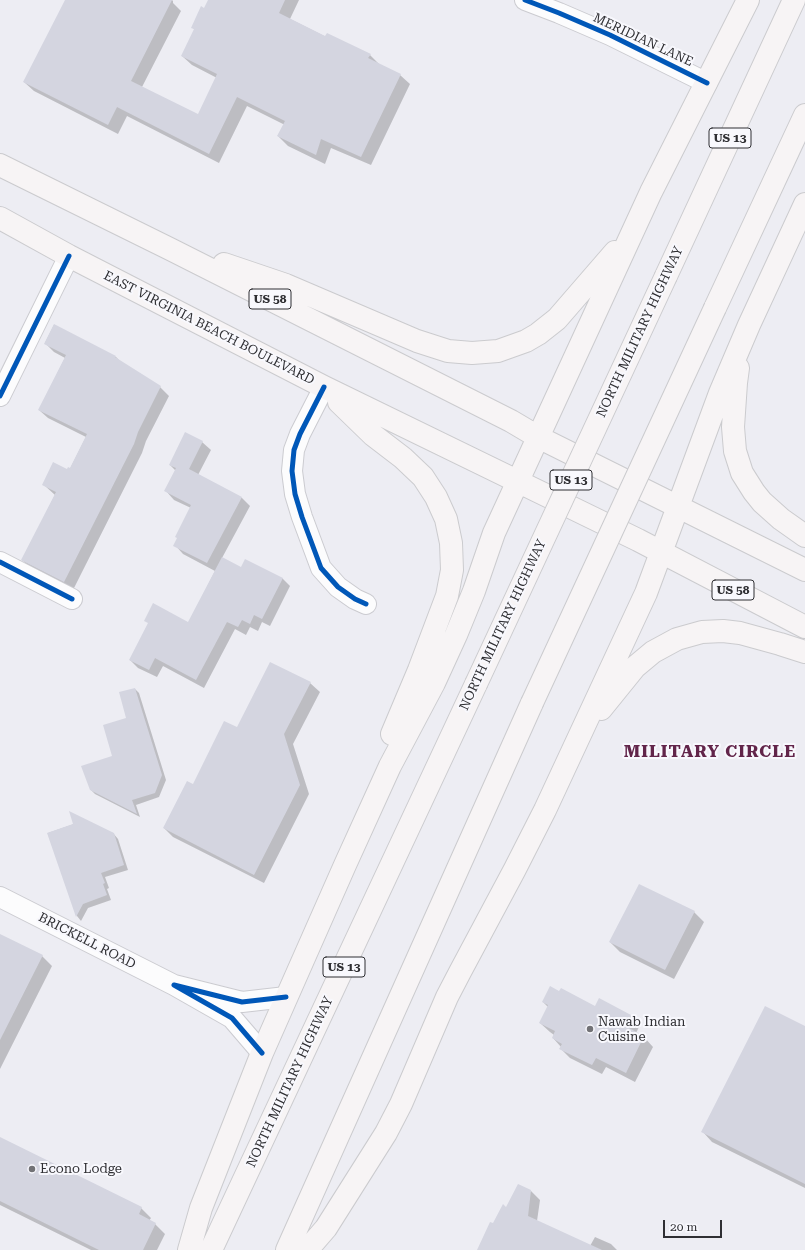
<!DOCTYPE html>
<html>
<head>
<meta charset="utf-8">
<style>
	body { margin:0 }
	#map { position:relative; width:805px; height:1250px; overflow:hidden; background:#ededf3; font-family:"Roboto Serif",serif }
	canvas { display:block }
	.scale { position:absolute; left:663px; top:1220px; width:59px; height:18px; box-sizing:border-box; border:2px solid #2f2f33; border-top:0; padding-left:5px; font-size:12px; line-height:14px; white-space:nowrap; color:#2f2f33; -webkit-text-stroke:3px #f8f8fd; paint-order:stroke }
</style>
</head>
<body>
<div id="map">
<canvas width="805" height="1250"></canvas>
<div class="scale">20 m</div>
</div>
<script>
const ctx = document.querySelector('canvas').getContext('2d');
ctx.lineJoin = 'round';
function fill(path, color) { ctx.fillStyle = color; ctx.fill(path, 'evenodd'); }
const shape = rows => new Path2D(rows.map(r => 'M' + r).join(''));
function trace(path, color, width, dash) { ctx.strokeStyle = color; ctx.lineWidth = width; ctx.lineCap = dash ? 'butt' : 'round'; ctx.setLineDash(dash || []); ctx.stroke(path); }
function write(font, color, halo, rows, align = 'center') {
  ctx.font = font + ' "Roboto Serif",serif'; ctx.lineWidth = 4; ctx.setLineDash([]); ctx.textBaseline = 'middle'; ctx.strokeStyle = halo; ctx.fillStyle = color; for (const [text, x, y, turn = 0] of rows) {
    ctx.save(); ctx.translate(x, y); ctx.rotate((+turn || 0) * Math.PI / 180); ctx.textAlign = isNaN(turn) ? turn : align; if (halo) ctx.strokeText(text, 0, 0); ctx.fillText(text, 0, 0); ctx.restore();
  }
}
const shadow = shape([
	[66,0,172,0,173,1,173,3,181,11,142,87,198,116,217,78,192,65,182,56,195,30,192,27,205,9,209,0,299,0,290,19,326,37,370,55,380,65,400,75,410,84,371,165,331,148,325,164,288,146,278,136,285,125,247,106,219,163,127,116,118,134,34,91,24,82],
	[54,325,116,357,122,363,160,387,169,396,146,441,142,453,73,590,31,568,22,560,55,495,44,485,70,469,86,437,48,418,39,410,65,358,54,352,45,343],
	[202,442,211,450,198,475,242,498,250,506,222,558,241,568,282,578,290,586,270,626,262,622,258,631,250,627,246,635,235,629,204,688,163,666,157,677,138,668,130,660,189,623,215,571,183,554,175,545,191,508,174,500,166,491,176,471,170,465],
	[310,683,320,692,293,744,309,794,264,883,173,837,164,828,193,786,237,728],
	[135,689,139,693,166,780,159,797,136,805,140,817,95,794,90,789,113,757,128,719],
	[74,824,113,833,118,839,128,870,105,877,109,888,107,889,111,900,88,908,81,921,77,916,48,833],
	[694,912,704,922,674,979,620,952,610,942],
	[0,946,42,956,52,966,0,1069],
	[543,1002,596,1007,630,1016,640,1025,636,1033,644,1037,653,1047,635,1082,606,1067,602,1074,570,1058,560,1048,561,1047,553,1038,554,1035,550,1032,540,1023,548,1007],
	[805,1027,805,1188,712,1142,703,1132],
	[0,1138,141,1208,151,1218,149,1221,155,1224,165,1234,157,1250,91,1250,0,1205],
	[531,1191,540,1200,537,1221,590,1246,595,1237,611,1244,617,1250,478,1250,494,1224,507,1208]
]);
const building = shape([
	[65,0,172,0,131,81,198,114,217,74,181,56,194,29,191,28,201,6,204,8,208,0,285,0,279,13,325,36,327,33,371,54,368,58,401,74,361,157,321,139,316,155,277,136,285,121,237,97,209,154,117,107,108,125,23,82],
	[54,324,116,356,115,357,161,386,138,432,134,444,64,582,21,560,56,492,42,485,53,462,67,469,68,467,70,468,87,434,38,410,66,355,44,344],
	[185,432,203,441,189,469,242,497,207,563,173,546,177,538,175,537,191,505,164,491,176,468,169,465],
	[222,557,241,567,245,559,283,578,262,619,254,615,250,624,242,620,238,627,227,622,196,680,155,658,149,670,129,660,148,623,144,621,153,603,188,622],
	[270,662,311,682,284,734,300,785,254,875,163,828,187,781,193,784,224,721,237,727],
	[135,688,162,775,155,793,132,800,137,814,90,790,81,766,112,756,103,725,126,718,119,692],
	[69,811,114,833,124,865,101,873,105,883,103,884,107,895,83,904,76,917,47,833,73,824],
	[639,884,695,911,665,970,609,942],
	[0,934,43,955,0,1040],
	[550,986,559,991,561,988,595,1006,599,998,631,1015,625,1026,644,1036,626,1073,596,1058,592,1065,559,1049,562,1044,552,1038,555,1031,539,1023,548,1005,542,1002],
	[765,1006,805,1026,805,1184,701,1132],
	[0,1137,142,1207,139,1214,156,1223,143,1250,99,1250,0,1201],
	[518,1184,531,1190,528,1216,602,1250,477,1250,490,1222,493,1223,503,1204,506,1207]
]);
const minor = shape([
	[525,0,559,13,610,35,707,83],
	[324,387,300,434,294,450,292,471,295,494,302,517,321,568,338,587,355,599,366,604],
	[0,396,69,256],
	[0,562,72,599],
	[0,897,174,985],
	[262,1053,232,1018,174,985,242,1002,286,997]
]);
const primary = shape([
	[0,165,170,249,511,421,538,437,805,570],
	[0,218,69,256,324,387,638,540,805,627],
	[224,264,286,285,417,341,448,351,472,353,498,351,526,341,538,334,557,319,615,252],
	[666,276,794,0],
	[715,308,805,115],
	[738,368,736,383,733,427,735,451,742,473,754,492,762,502,781,519,805,536],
	[339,402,373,435,403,458,423,477,436,497,446,519,451,543,452,570,447,596,419,670,392,734],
	[601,709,635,667,653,652,677,639,702,632,723,631,740,633,780,644,805,652],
	[189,1250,201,1208,262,1053,345,865,390,766,434,683,456,635,474,591,494,533,651,192,748,0],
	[211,1250,476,684],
	[287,1250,532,703],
	[307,1250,326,1228,386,1133,401,1104,447,997,460,972,515,869,545,810,646,593,720,393,749,325,805,204]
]);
const primaryBridge = shape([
	[476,684,666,276],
	[532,703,715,308]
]);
const cycleway = shape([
	[525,0,559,13,610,35,707,83],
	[324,387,300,434,294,450,292,471,295,494,302,517,321,568,338,587,355,599,366,604],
	[0,396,69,256],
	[0,562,72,599],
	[262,1053,232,1018,174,985,242,1002,286,997]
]);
const markers = [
	[590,1029,4,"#727276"],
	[32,1169,4,"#727276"]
];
const shields = [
	[730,138,42],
	[270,299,42],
	[571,480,42],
	[733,590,42],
	[344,967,42]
];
const shieldNames = [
	["US 13",730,138],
	["US 58",270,299],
	["US 13",571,480],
	["US 58",733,590],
	["US 13",344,967]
];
const streetNames = [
	["MERIDIAN LANE",643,40,25],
	["EAST VIRGINIA BEACH BOULEVARD",209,328,27],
	["NORTH MILITARY HIGHWAY",640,332,-65],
	["NORTH MILITARY HIGHWAY",503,625,-65],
	["BRICKELL ROAD",87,941,27],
	["NORTH MILITARY HIGHWAY",290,1082,-65]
];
const poiNames = [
	["Nawab Indian",598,1022],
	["Cuisine",598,1037],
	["Econo Lodge",40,1169]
];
const districtNames = [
	["MILITARY CIRCLE",710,752]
];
fill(shadow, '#0003');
fill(building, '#d4d5e0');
trace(minor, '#cbcbd0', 22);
trace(primary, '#cbcbce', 24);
trace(minor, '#fcfcfd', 20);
trace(primary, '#f7f4f5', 22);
trace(primaryBridge, '#cbcbce', 24, []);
trace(primaryBridge, '#f7f4f5', 22);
trace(cycleway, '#0057b8', 5);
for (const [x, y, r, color] of markers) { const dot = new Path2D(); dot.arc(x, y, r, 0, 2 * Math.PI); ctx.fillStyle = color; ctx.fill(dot); trace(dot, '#f8f8fd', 1.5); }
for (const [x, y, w] of shields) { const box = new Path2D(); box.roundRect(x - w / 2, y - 10, w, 20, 3); ctx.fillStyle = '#f8f8fd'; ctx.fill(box); trace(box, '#2f2f33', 1); }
write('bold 12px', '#2f2f33', null, shieldNames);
write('13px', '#2f2f33', '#f8f8fd', streetNames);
write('13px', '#2f2f33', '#f8f8fd', poiNames, 'left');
ctx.letterSpacing = '1px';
write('bold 17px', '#62254a', '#f8f8fd', districtNames);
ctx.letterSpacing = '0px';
</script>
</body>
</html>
